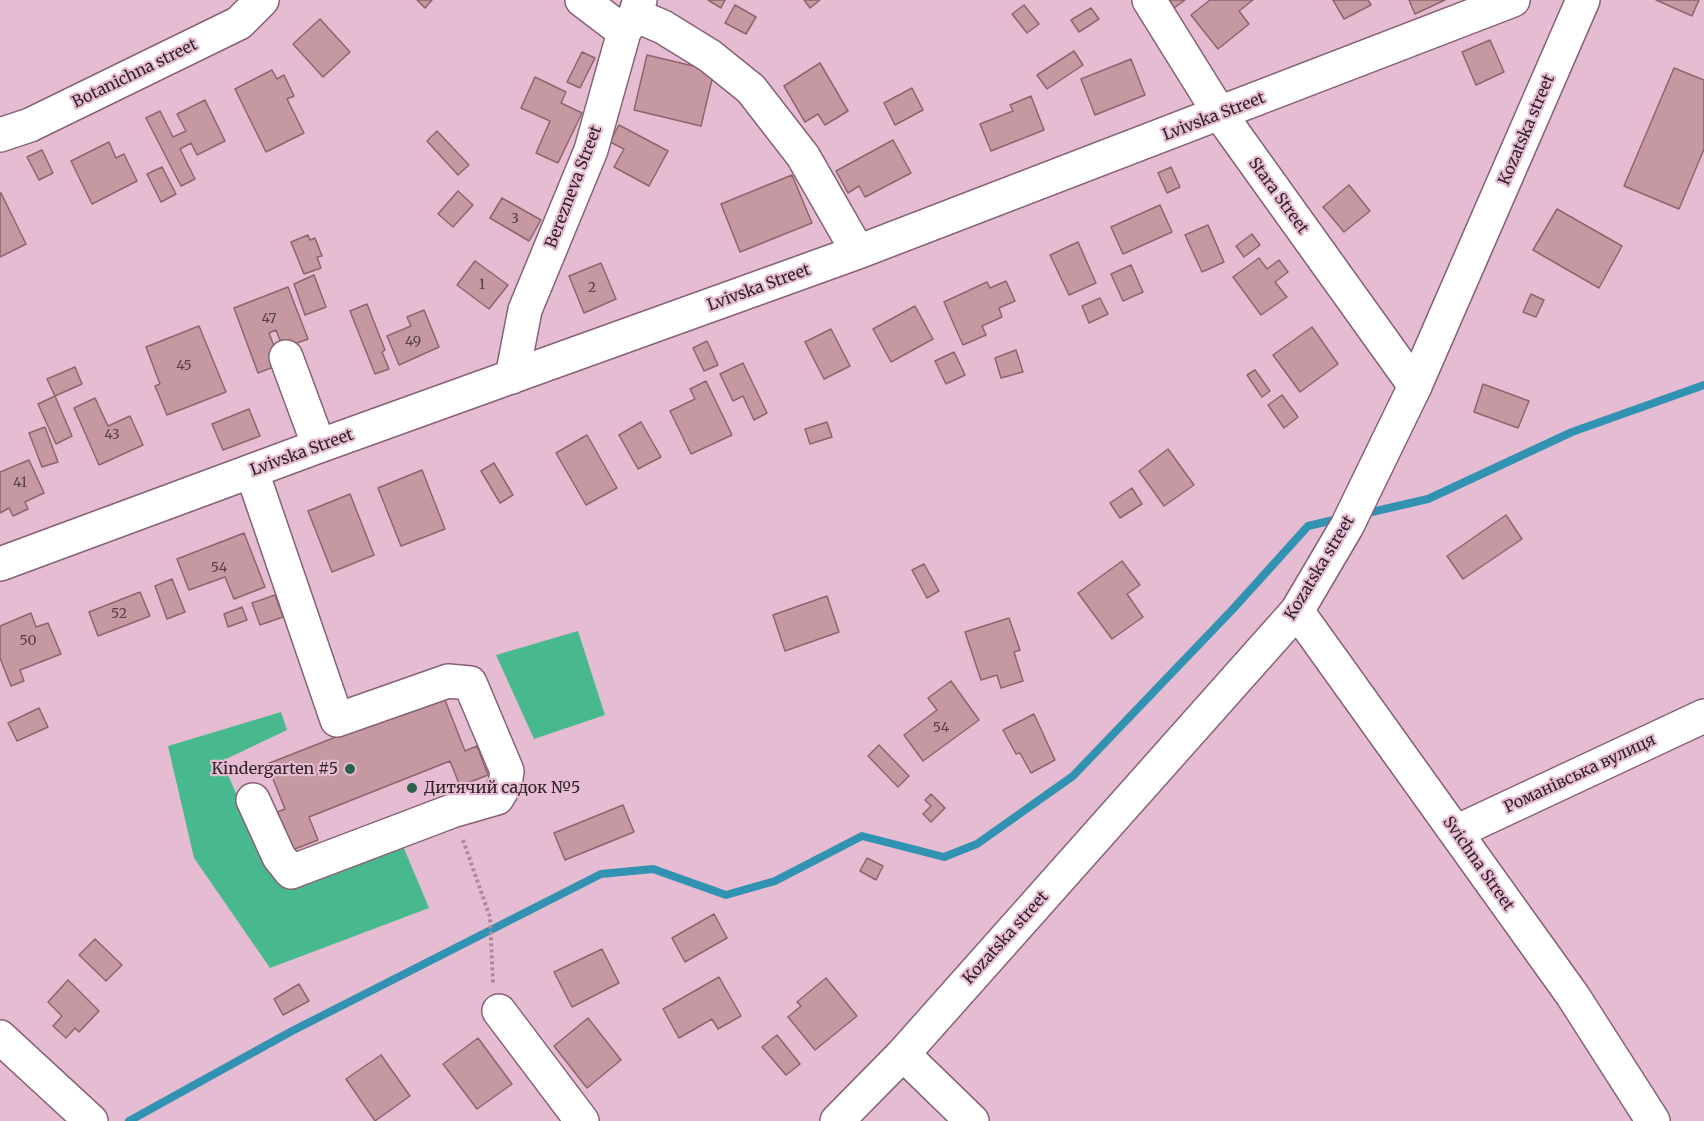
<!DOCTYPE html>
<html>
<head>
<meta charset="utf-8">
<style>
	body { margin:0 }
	canvas { display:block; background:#e5bcd2 }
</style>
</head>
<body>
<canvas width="1704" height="1121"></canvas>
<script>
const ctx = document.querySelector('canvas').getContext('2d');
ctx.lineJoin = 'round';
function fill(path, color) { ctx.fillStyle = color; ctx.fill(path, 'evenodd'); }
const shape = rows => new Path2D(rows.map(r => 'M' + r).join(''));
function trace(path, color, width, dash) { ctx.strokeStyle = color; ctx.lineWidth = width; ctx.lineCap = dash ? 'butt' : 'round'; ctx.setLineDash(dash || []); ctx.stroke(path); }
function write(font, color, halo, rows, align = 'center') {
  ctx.font = font + ' Merriweather,serif'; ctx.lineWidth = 4.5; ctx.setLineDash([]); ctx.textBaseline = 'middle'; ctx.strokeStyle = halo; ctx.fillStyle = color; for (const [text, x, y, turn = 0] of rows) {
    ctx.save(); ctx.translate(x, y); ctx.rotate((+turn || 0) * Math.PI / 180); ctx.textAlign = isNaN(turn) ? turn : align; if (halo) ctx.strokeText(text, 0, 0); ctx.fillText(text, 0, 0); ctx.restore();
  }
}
const green = shape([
	[578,631,605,715,534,739,496,655],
	[281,712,287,730,222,761,268,867,403,846,429,908,270,968,194,858,168,746]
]);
const stream = shape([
	[1363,514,1428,499,1572,432,1704,385],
	[129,1121,292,1031,601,874,653,869,726,895,775,881,862,836,944,857,977,844,1073,776,1233,609,1308,526,1342,518]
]);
const building = shape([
	[417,0,432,0,425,8,417,0],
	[708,0,725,0,721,8,708,0],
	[804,0,820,0,810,8,804,0],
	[1169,0,1185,0,1174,8,1169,0],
	[1210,0,1253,0,1239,11,1249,24,1218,49,1191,15,1210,0],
	[1333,0,1368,0,1371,5,1344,19,1333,0],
	[1409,0,1445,0,1415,14,1409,0],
	[1656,0,1699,0,1692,16,1656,0],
	[735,5,756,17,746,34,725,23,735,5],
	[1024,5,1039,24,1027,33,1012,14,1024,5],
	[1091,8,1099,19,1079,32,1071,20,1091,8],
	[320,19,350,52,323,77,293,44,320,19],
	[1490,40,1504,72,1476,85,1462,52,1490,40],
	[1074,51,1083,65,1047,89,1037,75,1074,51],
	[582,52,595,58,580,88,567,82,582,52],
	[647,55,714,71,701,126,634,110,647,55],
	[1131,59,1145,95,1095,115,1081,79,1131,59],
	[820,63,848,111,825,125,818,114,805,122,784,86,820,63],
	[1674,68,1704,80,1704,149,1679,209,1624,186,1674,68],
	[272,70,277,79,284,75,294,96,287,99,304,133,266,152,235,89,272,70],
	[535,77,566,92,561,103,582,113,558,163,536,153,550,121,521,108,535,77],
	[912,88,923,110,895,125,884,103,912,88],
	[1031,96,1044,130,991,151,980,124,1013,111,1010,105,1031,96],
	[205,100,225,141,197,155,191,143,180,149,195,179,181,186,146,118,160,111,173,137,186,131,177,114,205,100],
	[619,125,668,151,649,186,614,167,624,149,610,142,619,125],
	[437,131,469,165,458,175,427,141,437,131],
	[893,140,911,173,865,197,859,186,848,193,836,171,893,140],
	[109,142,116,158,124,154,137,181,92,204,71,161,109,142],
	[42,150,53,173,39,180,27,157,42,150],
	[162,167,176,194,161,202,147,174,162,167],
	[1171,167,1180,187,1167,193,1158,173,1171,167],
	[792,175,812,223,740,252,721,204,792,175],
	[1349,185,1370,211,1344,232,1323,207,1349,185],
	[458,191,473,205,453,227,438,214,458,191],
	[1,193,26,244,0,257,0,193,1,193],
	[502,198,541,220,529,241,490,218,502,198],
	[1160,205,1172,232,1123,254,1111,227,1160,205],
	[1557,209,1622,246,1599,288,1533,250,1557,209],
	[1208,225,1224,262,1202,272,1185,235,1208,225],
	[1252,234,1260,245,1244,257,1236,246,1252,234],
	[308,235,310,240,315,238,322,256,317,257,321,268,304,274,291,242,308,235],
	[1078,242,1096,283,1069,295,1050,255,1078,242],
	[1259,258,1267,269,1279,260,1288,272,1275,282,1287,297,1261,315,1233,277,1259,258],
	[475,261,508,285,489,309,457,285,475,261],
	[601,263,616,299,584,313,569,276,601,263],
	[1131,265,1143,292,1123,301,1111,274,1131,265],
	[314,275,326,307,305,315,294,284,314,275],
	[1006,281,1015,301,999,308,1002,317,982,326,986,335,963,345,944,302,987,282,990,288,1006,281],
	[288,287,308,339,283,348,276,330,269,333,281,364,258,373,234,308,288,287],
	[1531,294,1544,300,1536,317,1523,312,1531,294],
	[1100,298,1108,314,1089,323,1082,306,1100,298],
	[367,304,385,350,382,352,389,369,375,374,350,311,367,304],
	[915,306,933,339,891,362,873,329,915,306],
	[424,310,439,347,399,365,387,336,411,326,407,317,424,310],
	[199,326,226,392,167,415,155,386,160,384,146,347,199,326],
	[1312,327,1338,364,1300,392,1273,355,1312,327],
	[831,329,850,366,824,379,805,342,831,329],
	[707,341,718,365,704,371,693,348,707,341],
	[1016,350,1023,372,1001,378,995,358,1016,350],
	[954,352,965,375,946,384,935,361,954,352],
	[743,363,767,413,754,420,743,396,733,401,720,374,743,363],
	[75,367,82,384,55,396,47,379,75,367],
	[1255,370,1270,391,1262,397,1247,375,1255,370],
	[706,381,732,435,691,454,670,411,695,399,690,389,706,381],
	[1483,384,1529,401,1518,428,1474,412,1483,384],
	[1282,395,1298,417,1284,428,1268,405,1282,395],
	[55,396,72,436,56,444,38,404,55,396],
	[95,398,108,426,130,416,143,445,99,465,74,408,95,398],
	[249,409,260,436,223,450,212,424,249,409],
	[641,422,661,457,638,469,619,435,641,422],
	[827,422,832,437,810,444,805,429,827,422],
	[45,427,58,462,42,467,29,433,45,427],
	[587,435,617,488,586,505,556,453,587,435],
	[1168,449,1194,485,1164,506,1139,471,1168,449],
	[29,460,44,493,25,502,28,509,13,516,9,508,0,513,0,472,29,460],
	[494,463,513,495,500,503,481,471,494,463],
	[422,470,445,529,401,546,378,488,422,470],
	[1132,488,1142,504,1120,518,1110,503,1132,488],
	[350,494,374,555,332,572,308,511,350,494],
	[1506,515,1522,539,1463,579,1447,556,1506,515],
	[244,533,265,587,234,599,225,577,189,590,177,559,244,533],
	[1122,561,1140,585,1127,594,1143,617,1112,639,1078,593,1122,561],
	[924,564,939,591,927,598,912,570,924,564],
	[172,579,185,612,167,619,155,586,172,579],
	[140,592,150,616,98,636,89,612,140,592],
	[275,595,283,617,260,625,252,603,275,595],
	[827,596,839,632,785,651,773,615,827,596],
	[242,607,247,620,228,627,224,614,242,607],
	[31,613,36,627,48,623,61,654,20,670,24,681,11,686,0,658,0,626,31,613],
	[1009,618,1020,650,1014,652,1023,681,1001,688,997,675,981,680,965,632,1009,618],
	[951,681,979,720,923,761,904,735,937,710,928,698,951,681],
	[443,695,465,751,477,746,488,775,460,786,450,761,309,817,318,840,285,853,270,815,285,809,267,764,443,695],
	[39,708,48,727,17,741,8,723,39,708],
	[1034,714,1055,760,1031,773,1020,753,1016,754,1003,730,1034,714],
	[879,745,909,776,898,787,868,756,879,745],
	[931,794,945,808,931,822,923,814,931,806,925,800,931,794],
	[623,805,634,832,565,860,554,833,623,805],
	[867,858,883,866,876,880,860,871,867,858],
	[714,914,727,938,685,962,672,938,714,914],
	[95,939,122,965,106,981,79,955,95,939],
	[602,949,619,983,572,1007,554,972,602,949],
	[719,977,741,1016,718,1029,712,1019,679,1038,663,1009,719,977],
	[826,978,857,1016,815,1050,788,1017,801,1006,797,1002,826,978],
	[68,980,99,1011,79,1032,75,1028,66,1038,53,1026,62,1016,48,1002,68,980],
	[299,984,309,1001,283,1015,274,999,299,984],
	[588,1018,621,1060,587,1088,554,1046,588,1018],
	[777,1035,800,1064,786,1075,762,1047,777,1035],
	[478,1038,512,1084,477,1109,443,1064,478,1038],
	[381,1055,410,1096,375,1121,346,1079,381,1055]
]);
const path = shape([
	[463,840,490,917,493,983]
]);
const minor = shape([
	[582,0,624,32],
	[1149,0,1220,114,1415,386],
	[635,15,663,27,710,56,751,89,803,156,858,252],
	[0,135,30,125,239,23,262,0],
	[286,357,319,446],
	[512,377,525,310,591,150,624,32,635,15,640,0],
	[252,472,337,720,448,681,470,683,507,771,505,785,497,798,452,811,291,872,279,857,253,800],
	[0,564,319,446,858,252,1513,0],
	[1297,611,1573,996,1653,1121],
	[1456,832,1704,716],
	[499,1011,582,1121],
	[0,1037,91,1121],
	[903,1054,972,1121]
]);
const major = shape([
	[837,1121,903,1054,1297,611,1347,526,1415,386,1583,0]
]);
const markers = [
	[350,769,6,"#29634c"],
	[412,788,6,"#29634c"]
];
const numberNames = [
	["3",515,219],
	["1",482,285],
	["2",592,288],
	["47",269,319],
	["49",413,342],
	["45",184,366],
	["43",112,435],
	["41",20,483],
	["54",219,568],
	["52",119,614],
	["50",28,641],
	["54",941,728]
];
const streetNames = [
	["Botanichna street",135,74,-26],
	["Lvivska Street",1214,117,-21],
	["Kozatska street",1527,130,-67],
	["Berezneva Street",574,187,-69],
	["Stara Street",1278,196,54],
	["Lvivska Street",759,288,-20],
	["Lvivska Street",302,453,-20],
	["Kozatska street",1320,568,-59],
	["Романівська вулиця",1580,774,-25],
	["Svichna Street",1478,864,55],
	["Kozatska street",1006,938,-48]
];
const poiNames = [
	["Kindergarten #5",338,769],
	["Дитячий садок №5",424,788,"left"]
];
fill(green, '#48b98e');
trace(stream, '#3192b2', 8);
fill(building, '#c699a2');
trace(building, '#8e646d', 1.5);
trace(minor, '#866276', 36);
trace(major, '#866276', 36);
trace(path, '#aa899b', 4, [3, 3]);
trace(minor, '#fff', 33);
trace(major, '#fff', 33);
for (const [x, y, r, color] of markers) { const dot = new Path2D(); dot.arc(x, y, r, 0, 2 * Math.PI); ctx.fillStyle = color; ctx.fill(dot); trace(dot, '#e5bcd2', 2); }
write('14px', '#574049', null, numberNames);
write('16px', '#32222b', '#e5bcd2', streetNames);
write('16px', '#32222b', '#e5bcd2', poiNames, 'right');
</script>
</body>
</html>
